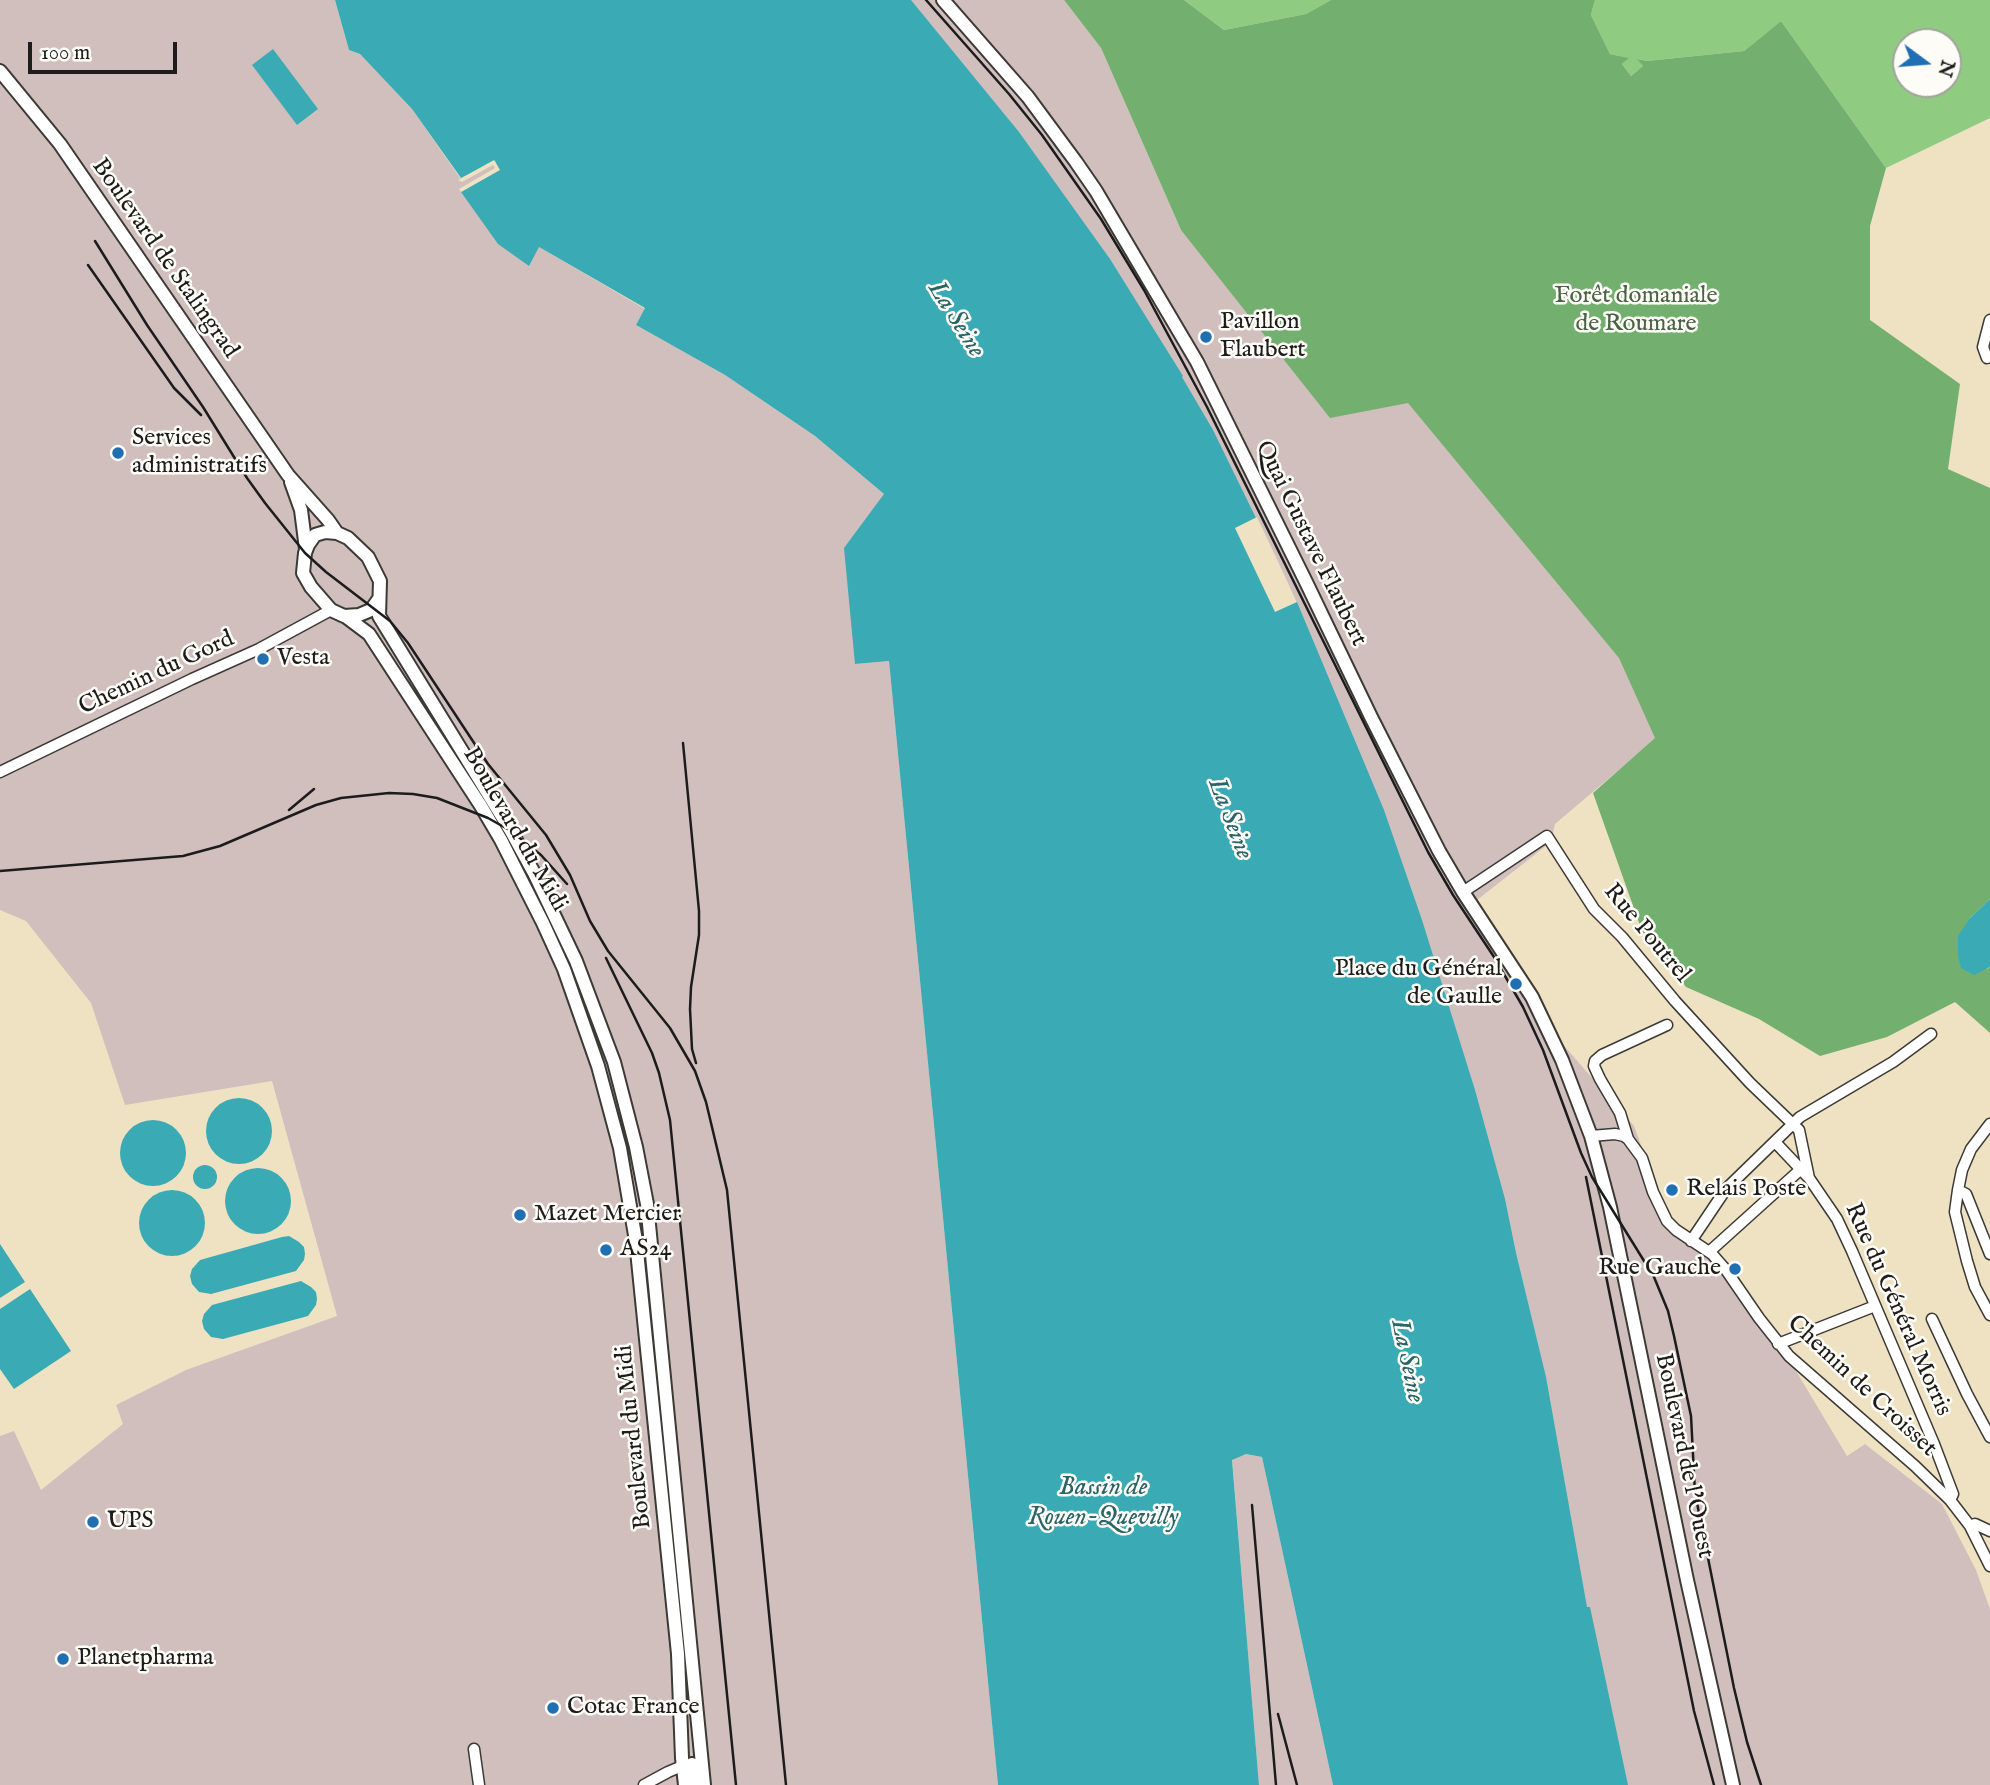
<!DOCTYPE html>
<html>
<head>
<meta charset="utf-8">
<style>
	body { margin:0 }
	#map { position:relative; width:1990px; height:1785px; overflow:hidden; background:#efe2c3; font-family:"IM FELL English",serif }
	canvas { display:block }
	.north { position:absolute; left:1892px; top:28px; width:70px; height:70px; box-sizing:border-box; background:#fdfcf7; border:2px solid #a3a29f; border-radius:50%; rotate:106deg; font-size:19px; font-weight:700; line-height:28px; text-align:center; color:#1c1c1c }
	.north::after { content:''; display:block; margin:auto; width:24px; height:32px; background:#1f6fb2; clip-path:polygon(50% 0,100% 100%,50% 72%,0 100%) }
	.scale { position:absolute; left:28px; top:42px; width:149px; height:32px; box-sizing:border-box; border:4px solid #1c1c1c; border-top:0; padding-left:9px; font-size:21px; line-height:24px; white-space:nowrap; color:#1c1c1c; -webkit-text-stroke:5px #fdfcf7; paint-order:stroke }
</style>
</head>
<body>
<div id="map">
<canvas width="1990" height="1785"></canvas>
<div class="north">N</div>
<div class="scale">100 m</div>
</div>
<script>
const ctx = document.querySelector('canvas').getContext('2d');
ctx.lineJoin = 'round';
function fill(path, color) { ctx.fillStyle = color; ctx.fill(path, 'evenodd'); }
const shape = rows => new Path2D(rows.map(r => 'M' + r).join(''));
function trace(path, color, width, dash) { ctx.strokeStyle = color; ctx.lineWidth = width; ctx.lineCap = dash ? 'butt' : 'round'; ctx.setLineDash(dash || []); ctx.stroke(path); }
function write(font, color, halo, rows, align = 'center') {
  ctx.font = font + ' "IM FELL English",serif'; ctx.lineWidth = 5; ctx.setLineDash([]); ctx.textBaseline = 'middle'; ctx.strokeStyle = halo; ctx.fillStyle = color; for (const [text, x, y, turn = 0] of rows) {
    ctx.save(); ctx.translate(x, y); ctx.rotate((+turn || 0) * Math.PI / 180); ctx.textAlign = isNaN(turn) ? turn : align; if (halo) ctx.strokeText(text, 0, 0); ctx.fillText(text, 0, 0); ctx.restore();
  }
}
const industrial = shape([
	[0,0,335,0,349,50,360,54,412,109,460,178,494,160,539,247,645,309,636,325,725,375,815,436,884,494,855,664,889,661,998,1785,0,1785,0,1436,14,1431,41,1490,123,1424,116,1405,186,1370,337,1316,272,1081,125,1105,91,1003,26,921,0,910],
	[910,0,1064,0,1101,48,1181,230,1405,395,1428,415,1477,485,1560,586,1602,608,1665,736,1640,752,1555,824,1551,842,1477,900,1472,891,1465,897,1546,1025,1634,1126,1664,1208,1680,1228,1729,1263,1754,1301,1847,1456,1865,1444,1942,1504,1976,1570,1990,1609,1990,1785,1600,1785],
	[1246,1454,1262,1457,1333,1785,1259,1785,1232,1459]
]);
const green = shape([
	[1184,0,1331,0,1306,14,1224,30],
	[1595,0,1990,0,1990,118,1886,168,1781,21,1744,51,1647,61,1638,59,1643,66,1631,76,1622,64,1628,58,1610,54,1591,15],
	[1906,42,1948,42,1948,84,1906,84]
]);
const forest = shape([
	[1064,0,1184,0,1224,30,1306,14,1331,0,1595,0,1591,15,1610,54,1629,58,1622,64,1631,76,1643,66,1637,59,1647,61,1744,51,1781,21,1886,168,1870,226,1870,320,1960,384,1948,469,1990,488,1990,899,1970,918,1987,969,1990,967,1990,1033,1955,1002,1887,1037,1820,1056,1759,1019,1686,987,1642,931,1593,793,1655,738,1619,658,1408,403,1330,418,1181,230,1101,48]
]);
const water = shape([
	[335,0,911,0,1019,132,1110,259,1183,376,1182,377,1213,430,1297,602,1384,810,1422,920,1475,1090,1505,1199,1516,1253,1546,1377,1587,1607,1590,1607,1628,1785,1333,1785,1262,1457,1246,1454,1232,1460,1259,1785,998,1785,889,661,855,664,844,548,884,494,815,436,725,375,636,325,645,308,539,247,529,266,498,244,461,192,499,170,495,161,461,178,412,109,360,54,349,50],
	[273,49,318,109,297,125,252,65],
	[1990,899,1990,967,1974,975,1961,968,1958,956,1958,936,1970,918],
	'206 1131a33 33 0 1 1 66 0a33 33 0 1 1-66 0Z',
	'120 1153a33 33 0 1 1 66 0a33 33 0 1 1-66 0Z',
	'193 1177a12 12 0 1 1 24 0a12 12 0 1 1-24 0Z',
	'225 1201a33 33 0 1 1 66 0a33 33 0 1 1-66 0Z',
	'139 1223a33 33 0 1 1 66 0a33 33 0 1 1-66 0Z',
	[289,1236,299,1242,304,1247,305,1254,304,1260,296,1271,211,1294,199,1292,192,1284,190,1276,192,1269,200,1260,282,1237],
	[0,1244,25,1282,0,1298],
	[301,1281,311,1287,316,1292,317,1299,316,1305,308,1316,223,1339,211,1337,204,1329,202,1321,204,1314,212,1305],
	[30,1289,71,1351,14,1389,0,1369,0,1309]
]);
const pier = shape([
	[494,160,500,170,461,192,459,189,495,168,493,165,462,182,458,180],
	[1257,517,1297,602,1275,612,1235,528]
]);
const minor = shape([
	[1987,358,1983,347,1990,320],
	[0,772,192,679,259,649,331,610],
	[1463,892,1547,836,1594,909,1622,937,1675,1001,1750,1083,1799,1130,1809,1178],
	[1990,1124,1971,1149,1962,1170,1958,1190,1955,1212,1967,1261,1975,1287,1990,1315],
	[1591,1136,1615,1134,1624,1136,1628,1139,1642,1158,1653,1192,1667,1221,1676,1230,1712,1254,1726,1270,1759,1318,1789,1356,1915,1466,1950,1500,1970,1526,1990,1566],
	[1628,1139,1620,1113,1600,1079,1594,1066,1595,1061,1602,1055,1667,1025],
	[1775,1142,1809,1178,1837,1219,1852,1251,1934,1444,1953,1494,1950,1500],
	[1958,1190,1966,1194,1990,1254],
	[1691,1241,1726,1189,1800,1117,1893,1062,1931,1034],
	[1709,1252,1801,1169],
	[1932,1319,1967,1394,1990,1437],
	[1778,1344,1875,1306],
	[1970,1526,1975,1524,1990,1531],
	[474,1749,479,1785],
	[644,1785,668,1772,682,1766]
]);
const major = shape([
	[943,0,1028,97,1076,162,1096,191,1197,362,1306,582,1371,717,1439,851,1463,892,1532,997,1562,1060,1591,1136,1610,1207,1687,1580,1733,1785],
	[0,71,60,144,288,475,328,520,337,533],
	[291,482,301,510,306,549],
	[378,600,371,610,359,615,344,616,331,610,311,587,303,573,305,553,308,545,315,535,325,532,337,533,348,538,368,557,380,581,379,616,511,831,534,873,576,961,614,1062,636,1147,647,1204,704,1785],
	[345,616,369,634,481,806,501,840,543,923,564,969,598,1066,620,1148,636,1241,678,1654,682,1758,685,1785],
	[692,1764,695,1785]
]);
const rail = shape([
	[926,0,1009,94,1042,135,1101,219,1144,290,1207,407,1428,852,1453,895,1494,957,1523,1007,1543,1050,1581,1153,1592,1177,1654,1277,1668,1311,1674,1336,1691,1416,1695,1493,1734,1688,1747,1742,1761,1785],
	[95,241,147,325,203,407,247,478,265,503,305,553,326,572,390,621,408,643,488,764,546,835,570,875,590,921,608,951,670,1028,695,1071,706,1102,727,1190,786,1785],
	[88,265,174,388,201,415],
	[683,743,699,911,699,935,691,987,690,1009,692,1049,696,1063],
	[289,810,314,789],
	[0,871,183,856,220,846,316,805,341,798,389,793,413,794,437,798,488,818,511,831,541,855,567,884],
	[606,958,652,1053,659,1073,670,1120,736,1785],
	[1586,1177,1694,1711,1714,1785],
	[1252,1505,1276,1785],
	[1278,1714,1297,1785]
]);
const markers = [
	[1206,337,7,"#1f6fb2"],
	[118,453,7,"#1f6fb2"],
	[263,659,7,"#1f6fb2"],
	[1516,984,7,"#1f6fb2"],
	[1672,1190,7,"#1f6fb2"],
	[520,1215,7,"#1f6fb2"],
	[606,1250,7,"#1f6fb2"],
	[1735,1269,7,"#1f6fb2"],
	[93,1522,7,"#1f6fb2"],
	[63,1659,7,"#1f6fb2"],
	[553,1708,7,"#1f6fb2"]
];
const streetNames = [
	["Boulevard de Stalingrad",164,259,55],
	["Quai Gustave Flaubert",1310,544,64],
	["Chemin du Gord",157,674,-25],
	["Boulevard du Midi",514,830,60],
	["Rue Poutrel",1646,934,50],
	["Rue du Général Morris",1897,1310,66],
	["Chemin de Croisset",1861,1387,43],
	["Boulevard du Midi",635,1437,-96],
	["Boulevard de l'Ouest",1683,1456,78]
];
const parkNames = [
	["Forêt domaniale",1636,297],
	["de Roumare",1636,325]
];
const poiNames = [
	["Pavillon",1220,323],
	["Flaubert",1220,351],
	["Services",132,439],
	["administratifs",132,467],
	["Vesta",277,659],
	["Place du Général",1502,970,"right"],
	["de Gaulle",1502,998,"right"],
	["Relais Poste",1686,1190],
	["Mazet Mercier",534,1215],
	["AS24",620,1250],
	["Rue Gauche",1721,1269,"right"],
	["UPS",107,1522],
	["Planetpharma",77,1659],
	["Cotac France",567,1708]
];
const waterNames = [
	["La Seine",955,320,58],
	["La Seine",1229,819,69],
	["La Seine",1406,1361,78],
	["Bassin de",1103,1489],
	["Rouen-Quevilly",1103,1519]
];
fill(industrial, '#d1bfbe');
fill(green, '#8fcc82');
fill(forest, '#73b070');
fill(water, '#3aabb4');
fill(pier, '#efe2c3');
trace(minor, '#3c3a35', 13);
trace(major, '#3c3a35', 16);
trace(minor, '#fff', 10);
trace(major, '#fff', 12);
trace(rail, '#1c1c1c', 2.5);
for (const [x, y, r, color] of markers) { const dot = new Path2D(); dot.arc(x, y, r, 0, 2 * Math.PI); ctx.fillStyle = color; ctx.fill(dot); trace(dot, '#fdfcf7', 2.5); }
write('24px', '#1c1c1c', '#fdfcf7', streetNames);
write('24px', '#4a6245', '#fdfcf7', parkNames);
write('24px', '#1c1c1c', '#fdfcf7', poiNames, 'left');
write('italic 26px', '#2b6468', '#fdfcf7', waterNames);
</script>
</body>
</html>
